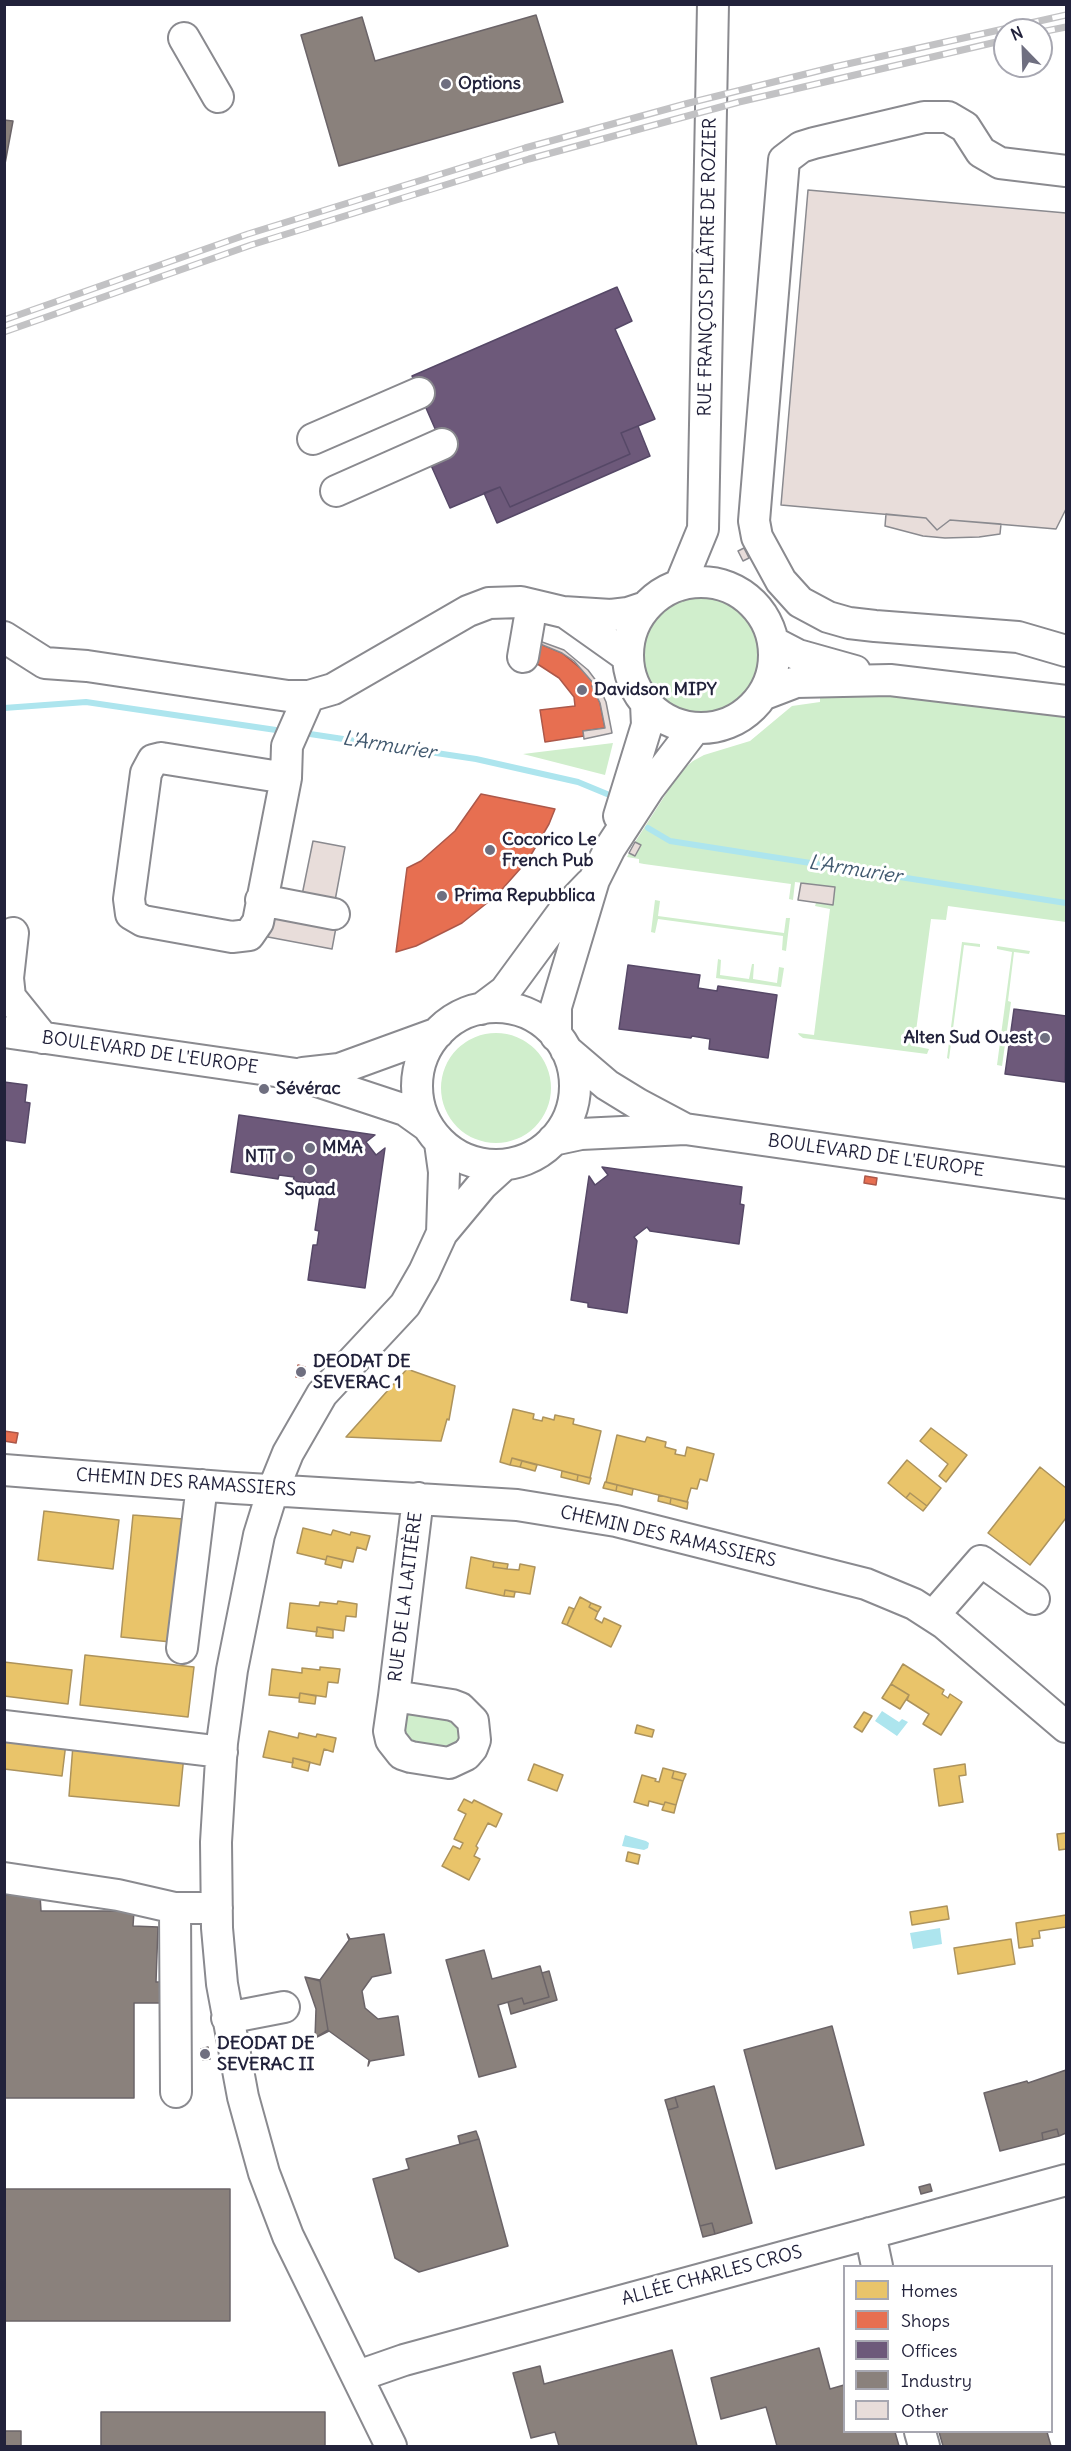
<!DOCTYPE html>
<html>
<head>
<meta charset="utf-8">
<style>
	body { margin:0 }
	#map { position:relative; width:1071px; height:2451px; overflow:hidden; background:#fff; font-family:Delius,sans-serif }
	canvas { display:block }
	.frame { position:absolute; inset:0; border:6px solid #22223b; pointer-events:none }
	.legend { position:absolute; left:843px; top:2265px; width:210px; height:168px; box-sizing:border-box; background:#fff; border:2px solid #a7a7b1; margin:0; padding:8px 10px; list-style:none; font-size:18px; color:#22223b }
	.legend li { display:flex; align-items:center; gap:12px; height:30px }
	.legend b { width:30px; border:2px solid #a7a7b1 }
	.north { position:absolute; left:993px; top:18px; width:60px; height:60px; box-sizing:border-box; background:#fff; border:2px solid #a7a7b1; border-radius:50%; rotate:337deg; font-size:16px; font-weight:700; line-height:24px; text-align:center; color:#22223b }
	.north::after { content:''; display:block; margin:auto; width:21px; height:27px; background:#6f6f80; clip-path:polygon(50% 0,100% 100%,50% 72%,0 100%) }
</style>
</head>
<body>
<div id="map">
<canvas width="1071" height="2451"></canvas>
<div class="frame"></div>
<ul class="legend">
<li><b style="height:16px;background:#e9c46a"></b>Homes</li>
<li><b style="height:16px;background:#e76f51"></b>Shops</li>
<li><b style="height:16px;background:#6d597a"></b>Offices</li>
<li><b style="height:16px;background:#8a817c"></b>Industry</li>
<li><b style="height:16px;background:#e8ddda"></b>Other</li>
</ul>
<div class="north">N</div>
</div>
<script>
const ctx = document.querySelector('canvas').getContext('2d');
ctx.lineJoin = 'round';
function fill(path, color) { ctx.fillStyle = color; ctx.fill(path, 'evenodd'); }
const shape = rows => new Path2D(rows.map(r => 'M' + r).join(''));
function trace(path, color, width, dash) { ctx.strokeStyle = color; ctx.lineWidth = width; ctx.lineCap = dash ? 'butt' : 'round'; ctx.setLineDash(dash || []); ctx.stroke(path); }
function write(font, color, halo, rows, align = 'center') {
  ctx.font = font + ' Delius,sans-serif'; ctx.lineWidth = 6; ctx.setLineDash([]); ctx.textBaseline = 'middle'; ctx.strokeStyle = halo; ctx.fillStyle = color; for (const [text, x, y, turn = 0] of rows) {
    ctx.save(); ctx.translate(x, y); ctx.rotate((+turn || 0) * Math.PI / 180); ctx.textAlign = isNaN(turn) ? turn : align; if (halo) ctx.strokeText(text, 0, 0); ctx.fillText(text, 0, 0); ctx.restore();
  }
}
const green = shape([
	'642 655a59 59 0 1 1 118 0a59 59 0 1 1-118 0Z',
	[820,690,922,697,1066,715,1066,922,948,906,946,920,931,919,914,1046,929,1049,927,1054,803,1038,799,1035,798,1033,814,1035,830,909,815,906,816,903,833,905,835,887,795,882,793,900,789,899,791,884,644,864,639,863,639,859,627,857,629,853,635,856,641,846,635,842,680,772,693,761,704,755,750,741,792,706,820,702],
	[613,743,605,775,523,754],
	[655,900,660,901,658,916,784,933,786,918,790,918,786,951,782,950,783,936,658,919,655,933,651,932],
	[962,942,980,944,980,947,964,945,949,1059,947,1058],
	[997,946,1030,951,1029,954,1014,952,1008,1001,1011,1002,1002,1066,997,1065,1012,952,997,949],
	[718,959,721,960,720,975,749,979,752,964,754,964,753,979,777,983,779,967,784,968,781,987,716,978],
	'441 1088a55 55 0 1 1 110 0a55 55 0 1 1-110 0Z',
	[421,1709,424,1717,443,1719,448,1712,464,1722,458,1752,421,1743,416,1749,398,1728,408,1712]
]);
const water = shape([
	[882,1711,899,1722,902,1719,908,1722,897,1736,875,1721],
	[625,1835,646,1841,649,1843,648,1848,644,1850,622,1846],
	[940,1928,942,1944,913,1949,910,1933]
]);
const homes = shape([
	[407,1369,455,1386,449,1420,447,1419,441,1441,346,1437,407,1369],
	[513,1409,534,1414,533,1419,542,1421,543,1417,554,1420,555,1415,574,1419,573,1424,601,1431,590,1478,512,1458,510,1465,500,1462,513,1409],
	[931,1428,967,1455,946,1482,939,1476,948,1464,920,1441,931,1428],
	[617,1435,645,1442,647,1437,666,1442,665,1447,676,1450,675,1454,685,1456,687,1447,714,1454,707,1481,700,1479,697,1489,691,1488,687,1502,606,1482,617,1435],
	[512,1458,522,1461,520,1467,510,1465,512,1458],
	[907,1460,941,1488,927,1506,910,1493,906,1498,888,1483,907,1460],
	[522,1461,537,1465,535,1471,520,1467,522,1461],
	[1040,1467,1066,1488,1066,1518,1030,1565,988,1533,1040,1467],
	[562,1471,578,1475,577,1481,561,1477,562,1471],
	[578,1475,591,1478,589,1484,577,1481,578,1475],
	[605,1482,617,1485,616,1491,603,1488,605,1482],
	[617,1485,633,1489,632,1495,616,1491,617,1485],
	[910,1493,927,1506,923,1511,906,1498,910,1493],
	[659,1495,671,1498,670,1504,658,1501,659,1495],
	[671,1498,688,1502,687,1509,670,1504,671,1498],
	[44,1511,119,1520,113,1569,38,1560,44,1511],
	[133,1515,183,1519,171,1642,121,1637,133,1515],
	[303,1528,331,1535,333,1530,350,1535,351,1532,370,1536,366,1550,357,1547,353,1562,327,1556,326,1560,297,1553,303,1528],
	[327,1556,343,1560,341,1568,325,1564,327,1556],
	[471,1557,494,1562,493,1567,507,1569,519,1570,520,1564,535,1567,530,1594,505,1590,504,1596,466,1588,471,1557],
	[494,1562,508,1564,507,1569,493,1567,494,1562],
	[505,1590,515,1592,514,1597,504,1596,505,1590],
	[580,1597,591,1603,589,1607,598,1612,595,1619,602,1623,604,1618,621,1626,611,1647,567,1625,580,1597],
	[338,1601,357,1604,356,1617,346,1616,344,1631,317,1627,317,1632,287,1628,290,1603,319,1606,320,1602,337,1604,338,1601],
	[591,1603,601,1607,598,1612,589,1607,591,1603],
	[569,1607,574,1609,567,1625,562,1623,569,1607],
	[317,1627,333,1630,333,1638,316,1636,317,1627],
	[85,1655,194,1667,188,1717,80,1705,85,1655],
	[4,1662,72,1670,68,1704,4,1696,4,1662],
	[903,1664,944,1690,942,1694,948,1698,950,1694,962,1702,941,1735,923,1724,929,1714,907,1700,909,1695,891,1684,903,1664],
	[320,1667,340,1669,338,1683,328,1682,326,1697,300,1693,299,1698,269,1695,272,1669,302,1673,302,1668,320,1670,320,1667],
	[891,1684,909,1695,900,1709,882,1698,891,1684],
	[300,1693,316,1696,315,1704,299,1702,300,1693],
	[864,1712,872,1716,862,1732,854,1727,864,1712],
	[637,1725,654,1730,652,1737,635,1733,637,1725],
	[269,1731,298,1738,299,1733,316,1737,317,1734,336,1738,333,1752,324,1749,320,1765,293,1758,293,1763,263,1757,269,1731],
	[4,1735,66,1743,62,1776,4,1769,4,1735],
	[73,1745,184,1755,179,1806,69,1796,73,1745],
	[293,1758,310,1762,308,1771,292,1767,293,1758],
	[534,1764,563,1775,557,1791,528,1780,534,1764],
	[965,1764,966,1775,959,1776,963,1802,939,1806,934,1769,965,1764],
	[663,1768,674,1771,672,1778,683,1781,676,1805,665,1802,664,1805,649,1801,648,1806,634,1802,642,1775,656,1779,655,1781,659,1782,663,1768],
	[674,1771,686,1774,683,1781,672,1778,674,1771],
	[464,1799,472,1803,474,1800,502,1814,496,1827,488,1823,476,1846,478,1848,474,1856,480,1859,469,1880,442,1866,453,1846,460,1849,463,1843,454,1839,466,1814,458,1810,464,1799],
	[665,1802,676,1805,674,1813,662,1810,665,1802],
	[1066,1833,1066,1849,1059,1850,1057,1834,1066,1833],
	[628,1852,640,1855,638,1864,626,1861,628,1852],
	[947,1906,949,1919,912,1925,910,1912,947,1906],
	[1066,1915,1066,1927,1039,1931,1040,1938,1032,1939,1033,1946,1019,1948,1016,1923,1066,1915],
	[1011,1939,1015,1964,958,1974,954,1948,1011,1939]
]);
const shops = shape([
	[533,641,562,653,585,672,594,684,592,686,600,703,605,728,583,731,584,736,545,742,540,710,575,706,574,697,559,678,539,665,528,661,533,641],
	[481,794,555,809,549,824,528,860,497,895,462,923,416,946,396,952,407,868,421,861,455,831,481,794],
	[865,1176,877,1178,876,1185,864,1183,865,1176],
	[298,1365,305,1367,303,1378,296,1377,298,1365],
	[4,1431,18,1433,16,1443,4,1441,4,1431]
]);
const offices = shape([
	[617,287,632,321,615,329,655,419,621,433,630,454,510,507,500,487,450,508,430,463,447,456,412,376,617,287],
	[638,426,650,456,497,523,484,493,500,487,510,507,630,454,621,433,638,426],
	[628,965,700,975,698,988,717,991,718,986,777,995,768,1058,709,1049,710,1039,692,1036,691,1038,619,1029,628,965],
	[1014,1009,1066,1016,1065,1082,1005,1074,1014,1009],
	[4,1082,27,1085,25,1102,30,1103,25,1143,4,1140,4,1082],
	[239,1115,375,1135,366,1142,376,1155,385,1148,365,1288,308,1280,313,1245,317,1245,319,1231,315,1230,320,1196,325,1193,315,1180,310,1183,293,1181,294,1177,279,1175,278,1179,231,1172,239,1115],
	[602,1167,742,1187,740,1204,744,1205,739,1244,650,1231,647,1227,634,1237,637,1241,627,1313,588,1307,588,1303,571,1300,589,1176,595,1185,608,1175,602,1167]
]);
const industry = shape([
	[536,15,563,102,339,166,301,35,362,17,375,61,536,15],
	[4,120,13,121,4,169,4,120],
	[4,1895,40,1895,41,1911,134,1911,133,1926,158,1927,156,1982,161,1982,161,2003,134,2003,134,2098,4,2098,4,1895],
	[347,1934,350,1939,384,1934,391,1973,372,1977,362,1991,365,2008,378,2019,398,2016,404,2055,370,2061,368,2066,369,2060,329,2031,315,2038,328,2030,320,1981,305,1977,320,1980,349,1940,347,1934],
	[484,1950,492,1979,540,1966,549,1997,524,2004,522,1998,498,2005,516,2067,479,2077,446,1960,484,1950],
	[549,1971,557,2000,511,2014,508,2002,522,1998,524,2004,549,1997,542,1973,549,1971],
	[305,1977,320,1981,328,2030,315,2038,316,2009,305,1977],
	[832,2026,864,2145,776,2169,744,2050,832,2026],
	[208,2047,210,2059,203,2060,201,2049,208,2047],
	[1066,2070,1066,2133,1059,2136,1057,2129,1042,2133,1043,2140,1000,2151,984,2093,1027,2081,1028,2083,1066,2070],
	[714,2086,752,2223,715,2234,712,2223,700,2226,668,2110,678,2107,675,2097,714,2086],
	[675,2097,678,2107,668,2110,665,2100,675,2097],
	[1057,2129,1059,2136,1043,2140,1042,2133,1057,2129],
	[476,2131,479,2139,460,2144,458,2136,476,2131],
	[479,2139,508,2246,419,2272,395,2258,373,2179,409,2169,406,2159,479,2139],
	[930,2184,932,2191,921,2194,919,2187,930,2184],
	[4,2189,230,2189,230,2321,4,2321,4,2189],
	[712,2223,715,2234,703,2237,700,2226,712,2223],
	[819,2348,830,2389,844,2385,844,2432,895,2432,899,2446,777,2446,766,2407,721,2419,711,2378,819,2348],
	[672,2350,697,2446,559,2446,555,2432,531,2438,513,2373,540,2366,544,2384,672,2350],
	[101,2412,325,2412,325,2446,101,2446,101,2412],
	[4,2431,21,2431,21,2446,4,2446,4,2431],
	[939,2432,1047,2432,1051,2446,943,2446,939,2432]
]);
const stream = shape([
	[4,708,86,702,276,730],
	[310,734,476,759,578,782,607,794],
	[648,828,670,841,1066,903]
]);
const building = shape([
	[808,190,1066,213,1066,509,1056,529,950,520,937,530,926,518,781,505,808,190],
	[886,514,926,518,937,530,950,520,1001,524,1000,534,979,537,945,538,923,536,885,526,886,514],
	[744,548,749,558,743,561,738,551,744,548],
	[534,639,564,650,588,670,597,682,606,702,612,733,584,739,583,731,605,728,600,703,592,686,594,684,574,661,562,653,533,641,534,639],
	[313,841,345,847,334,906,301,900,313,841],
	[635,842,641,845,635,856,629,853,635,842],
	[801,883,835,887,833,905,798,900,801,883],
	[273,910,337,922,332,949,268,937,273,910]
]);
const minor = shape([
	[184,38,218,97],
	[1066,171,1000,163,981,152,965,127,948,117,924,117,814,143,801,147,784,160,754,521,757,537,781,581,800,602,828,617,849,623,875,626,1018,637,1066,651],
	[313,439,419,393],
	[336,491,442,444],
	'628 655a73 73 0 1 1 146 0a73 73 0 1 1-146 0Z',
	[680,585,703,529,713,4],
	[566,613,628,657],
	[4,637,45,663,87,666,288,696,309,696,333,689,468,611,489,603,521,602,563,612,611,615,628,613,646,607],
	[773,642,798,655,855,671],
	[523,657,529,622],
	[762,695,796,682,890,680,1066,701],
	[161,758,286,778,258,922,249,935,232,937,143,921,131,914,129,899,146,773,153,760,161,758],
	[286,778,287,746,309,696],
	[619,816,647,725,646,704],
	[261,900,334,914],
	[13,933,8,978,10,997,43,1038],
	'417 1086a79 79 0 1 1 158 0a79 79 0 1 1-158 0Z',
	[481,1009,505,991,563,912,590,884],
	[4,1032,296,1074,405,1110,426,1125],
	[556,1036,556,1007,594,880,610,848,649,788,695,728],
	[566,1050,607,1085,638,1104,685,1129],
	[303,1073,339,1069,438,1033],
	[553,1140,581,1134,685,1129,1066,1183],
	[440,1143,444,1172,442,1233],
	[4,1470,235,1488,517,1505,616,1521,866,1584,914,1604,945,1624,1066,1727],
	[934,1615,981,1561,1034,1599],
	[182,1648,202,1485],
	[394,1696,452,1705,460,1708,473,1721,475,1740,472,1748,466,1755,449,1763,411,1757,402,1754,391,1740,389,1731,394,1696],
	[394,1696,418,1498],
	[4,1726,222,1752],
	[4,1878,118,1895,175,1908,217,1908],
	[175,1908,176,2092],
	[227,2018,284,2007],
	[870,2233,877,2266],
	[358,2376,404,2360,1066,2180],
	[920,2432,924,2446],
	[391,2446,288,2236,264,2173,243,2097,222,1984,217,1928,216,1842,222,1743,232,1670,259,1535,273,1490,288,1453,322,1394,405,1305,424,1272,442,1233,482,1185,504,1165]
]);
const rail = shape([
	[1041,32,1066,27],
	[4,320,248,234,525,148,689,103,834,67,1066,15],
	[4,332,251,245,529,159,739,102,1005,40]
]);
const markers = [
	[446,84,6,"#6f6f80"],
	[582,690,6,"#6f6f80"],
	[490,850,6,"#6f6f80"],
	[442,896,6,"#6f6f80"],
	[1045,1038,6,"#6f6f80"],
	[264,1089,6,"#6f6f80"],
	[310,1148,6,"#6f6f80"],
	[288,1157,6,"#6f6f80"],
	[310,1170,6,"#6f6f80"],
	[301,1372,6,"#6f6f80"],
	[205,2054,6,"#6f6f80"]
];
const poiNames = [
	["Options",458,84],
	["Davidson MIPY",594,690],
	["Cocorico Le",502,840],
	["French Pub",502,861],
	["Prima Repubblica",454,896],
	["Alten Sud Ouest",1033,1038,"right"],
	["Sévérac",276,1089],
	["MMA",322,1148],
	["NTT",276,1157,"right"],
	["Squad",310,1190,"center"],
	["DEODAT DE",313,1362],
	["SEVERAC 1",313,1383],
	["DEODAT DE",217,2044],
	["SEVERAC II",217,2065]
];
const streetNames = [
	["RUE FRANÇOIS PILÂTRE DE ROZIER",708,267,-89],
	["BOULEVARD DE L'EUROPE",150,1053,8],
	["BOULEVARD DE L'EUROPE",876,1156,8],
	["CHEMIN DES RAMASSIERS",186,1483,4],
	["CHEMIN DES RAMASSIERS",668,1537,13],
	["RUE DE LA LAITIÈRE",406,1597,-83],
	["ALLÉE CHARLES CROS",712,2276,-15]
];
const waterNames = [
	["L'Armurier",389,746,9],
	["L'Armurier",855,870,9]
];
fill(green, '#d0eecc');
fill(water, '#ade5ee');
fill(homes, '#e9c46a');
trace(homes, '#ad935c', 1.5);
fill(shops, '#e76f51');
trace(shops, '#ac584a', 1.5);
fill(offices, '#6d597a');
trace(offices, '#564867', 1.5);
fill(industry, '#8a817c');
trace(industry, '#6b6468', 1.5);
trace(stream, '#ade5ee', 6);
fill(building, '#e8ddda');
trace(building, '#8a8a8f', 1.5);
trace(minor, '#8a8a8f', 34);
trace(minor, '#fff', 30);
trace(rail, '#c2c2c4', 7);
trace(rail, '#fff', 4.5, [14]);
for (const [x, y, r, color] of markers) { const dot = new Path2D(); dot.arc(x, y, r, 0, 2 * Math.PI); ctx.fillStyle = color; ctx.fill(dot); trace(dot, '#fff', 2); }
write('bold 18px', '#22223b', '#fff', poiNames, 'left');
write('18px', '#22223b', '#fff', streetNames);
write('italic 20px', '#41596f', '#fff', waterNames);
</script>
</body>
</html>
